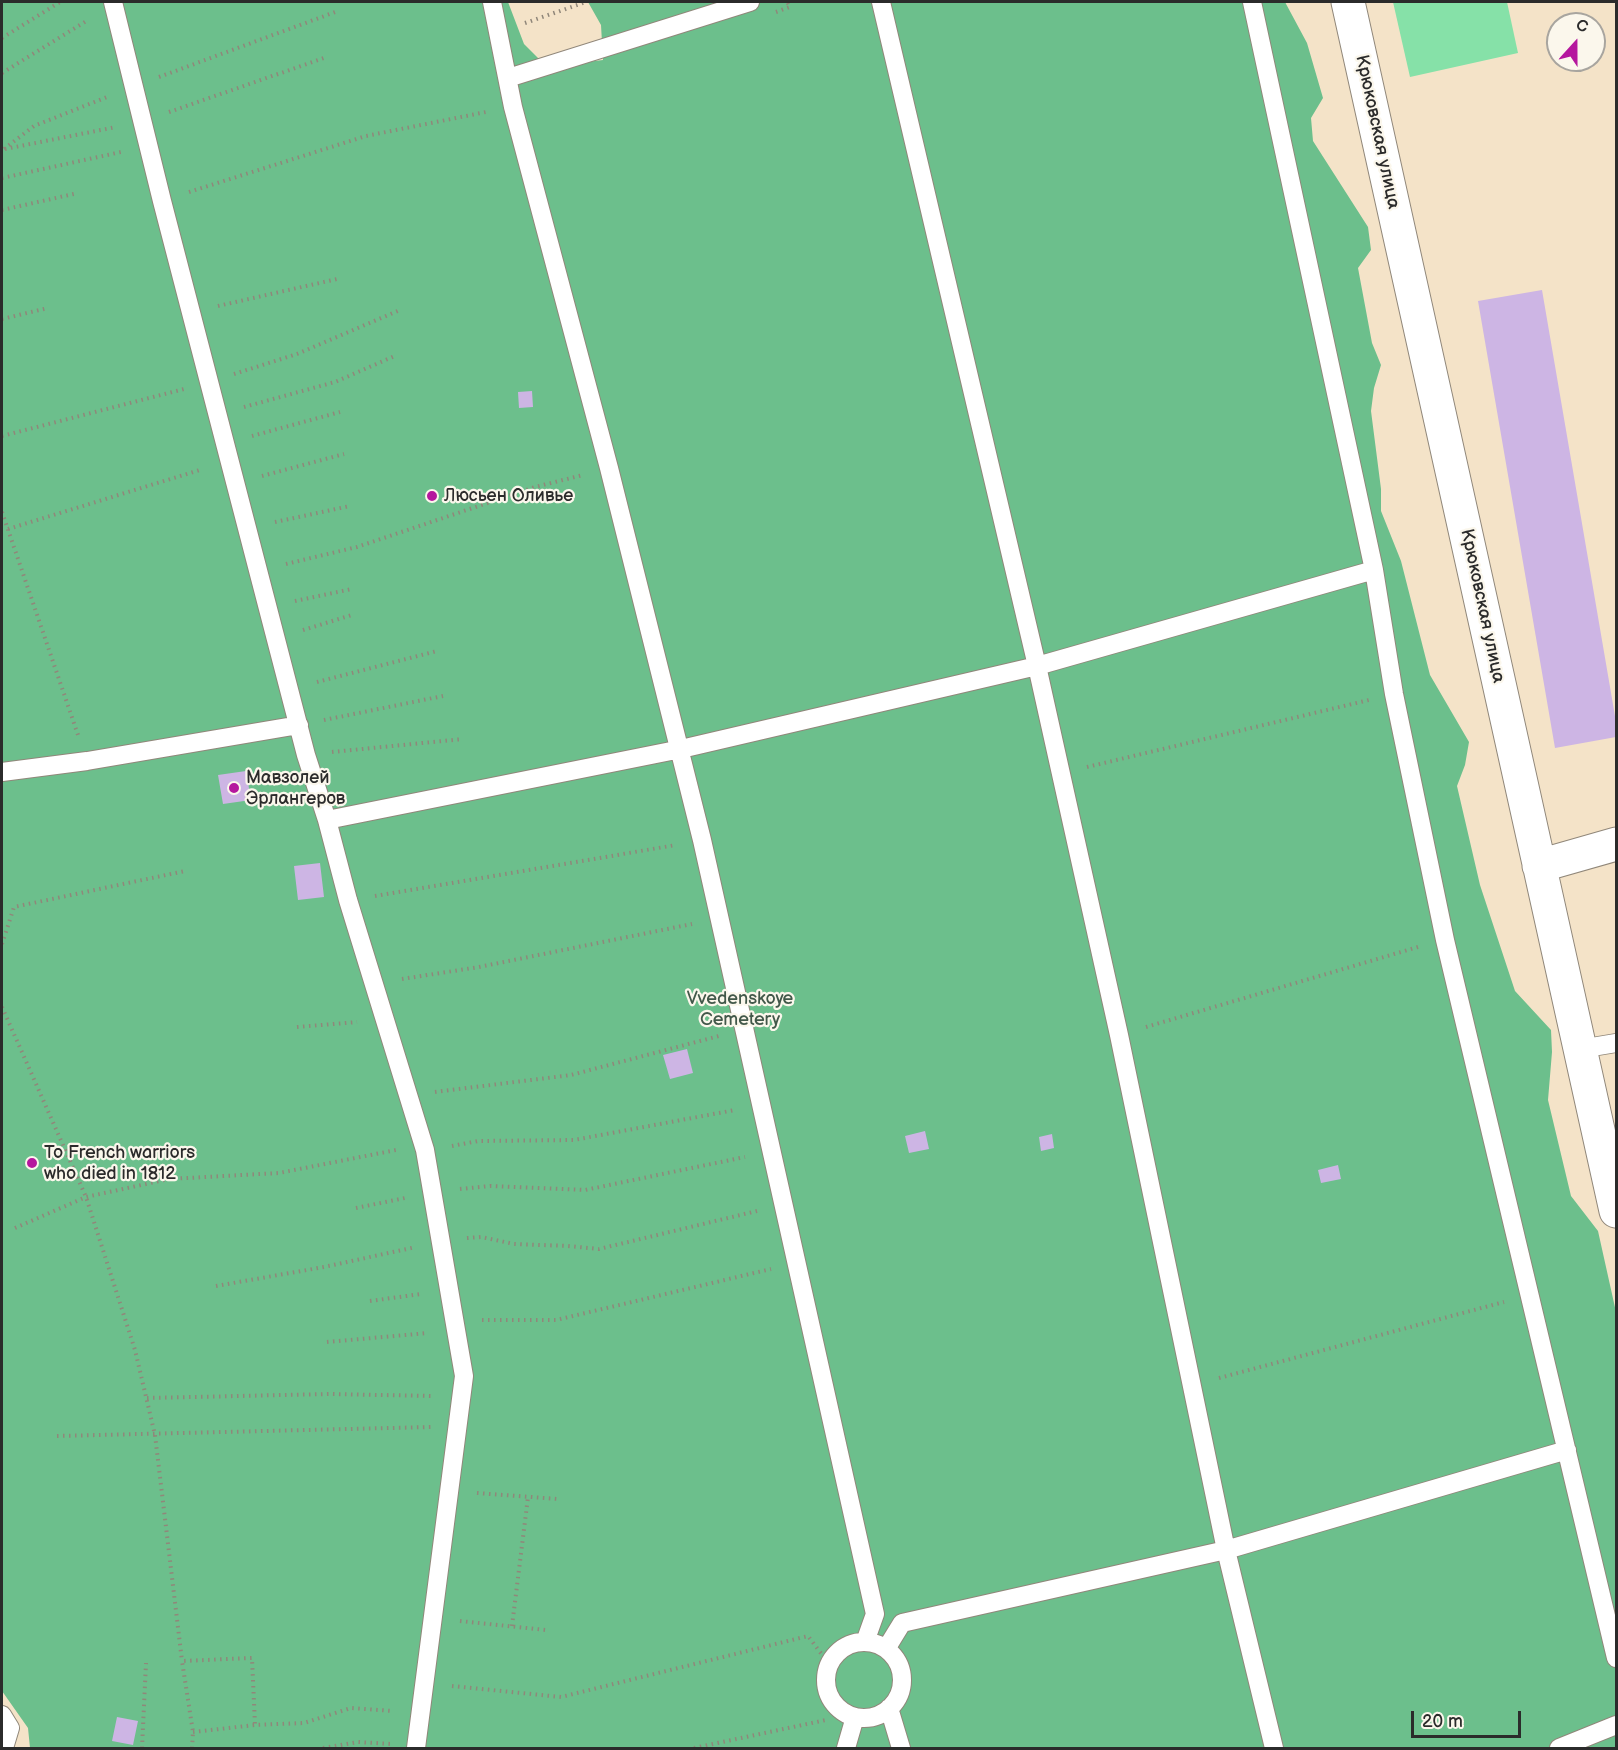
<!DOCTYPE html>
<html>
<head>
<meta charset="utf-8">
<style>
	body { margin:0 }
	#map { position:relative; width:1618px; height:1750px; overflow:hidden; background:#f4e3c8; font-family:"Balsamiq Sans",sans-serif }
	canvas { display:block }
	.frame { position:absolute; inset:0; border:3px solid #2b2b2b; pointer-events:none }
	.north { position:absolute; left:1546px; top:12px; width:60px; height:60px; box-sizing:border-box; background:#fbf7ec; border:2px solid #a8a59f; border-radius:50%; rotate:21deg; font-size:16px; font-weight:700; line-height:24px; text-align:center; color:#2b2b2b }
	.north::after { content:''; display:block; margin:auto; width:21px; height:27px; background:#b5179e; clip-path:polygon(50% 0,100% 100%,50% 72%,0 100%) }
	.scale { position:absolute; left:1411px; top:1711px; width:110px; height:27px; box-sizing:border-box; border:3px solid #2b2b2b; border-top:0; padding-left:8px; font-size:18px; line-height:21px; white-space:nowrap; color:#2b2b2b; -webkit-text-stroke:4px #fbf7ec; paint-order:stroke }
</style>
</head>
<body>
<div id="map">
<canvas width="1618" height="1750"></canvas>
<div class="frame"></div>
<div class="north">С</div>
<div class="scale">20 m</div>
</div>
<script>
const ctx = document.querySelector('canvas').getContext('2d');
ctx.lineJoin = 'round';
function fill(path, color) { ctx.fillStyle = color; ctx.fill(path, 'evenodd'); }
const shape = rows => new Path2D(rows.map(r => 'M' + r).join(''));
function trace(path, color, width, dash) { ctx.strokeStyle = color; ctx.lineWidth = width; ctx.lineCap = dash ? 'butt' : 'round'; ctx.setLineDash(dash || []); ctx.stroke(path); }
function write(font, color, halo, rows, align = 'center') {
  ctx.font = font + ' "Balsamiq Sans",sans-serif'; ctx.lineWidth = 4.5; ctx.setLineDash([]); ctx.textBaseline = 'middle'; ctx.strokeStyle = halo; ctx.fillStyle = color; for (const [text, x, y, turn = 0] of rows) {
    ctx.save(); ctx.translate(x, y); ctx.rotate((+turn || 0) * Math.PI / 180); ctx.textAlign = isNaN(turn) ? turn : align; if (halo) ctx.strokeText(text, 0, 0); ctx.fillText(text, 0, 0); ctx.restore();
  }
}
const green = shape([
	[1393,2,1507,2,1518,53,1410,77]
]);
const forest = shape([
	[2,2,508,2,524,44,540,60,561,65,603,60,601,25,588,2,1285,2,1307,43,1323,98,1311,118,1313,141,1368,227,1371,250,1358,268,1372,343,1381,365,1374,388,1371,411,1381,489,1381,511,1401,561,1430,675,1469,742,1465,765,1457,786,1480,885,1515,991,1551,1030,1552,1052,1548,1100,1571,1196,1598,1231,1616,1312,1616,1748,30,1748,28,1728,2,1691]
]);
const building = shape([
	[1542,290,1616,722,1616,737,1555,748,1478,301],
	[532,391,533,407,519,408,518,392],
	[246,771,251,800,223,804,218,775],
	[320,863,324,897,298,900,294,866],
	[687,1049,693,1073,670,1079,663,1055],
	[925,1131,929,1149,909,1153,905,1136],
	[1052,1134,1054,1148,1041,1151,1039,1137],
	[1338,1165,1341,1179,1321,1183,1318,1170],
	[117,1717,138,1721,133,1745,112,1741]
]);
const path = shape([
	[776,12,790,7,787,2],
	[525,23,586,2],
	[2,38,60,2],
	[2,73,88,20],
	[159,77,338,11],
	[169,112,324,58],
	[4,149,34,126,107,97],
	[5,149,116,127],
	[2,178,121,152],
	[189,192,366,136,486,112],
	[2,210,78,193],
	[218,306,337,279],
	[2,319,48,308],
	[234,374,297,354,400,310],
	[244,407,335,382,397,355],
	[2,436,184,389],
	[252,436,340,412],
	[262,476,344,454],
	[2,512,78,735],
	[275,522,350,506],
	[8,529,203,469],
	[286,564,357,547,535,487,583,475],
	[295,601,352,589],
	[303,630,352,615],
	[317,682,437,651],
	[324,720,443,696],
	[332,752,463,739],
	[1087,767,1369,700],
	[375,896,676,845],
	[2,944,14,907,185,871],
	[402,979,479,967,692,924],
	[2,1007,86,1197,135,1350,155,1435,182,1661],
	[297,1027,357,1022],
	[1146,1027,1418,947],
	[435,1092,571,1075,719,1036],
	[452,1146,478,1141,574,1140,735,1110],
	[460,1189,490,1186,585,1190,745,1157],
	[356,1208,405,1198],
	[15,1228,86,1197,169,1179,279,1173,396,1150],
	[467,1238,481,1237,514,1244,568,1246,599,1249,757,1211],
	[216,1286,324,1267,416,1247],
	[370,1301,421,1294],
	[482,1320,556,1320,771,1269],
	[327,1342,428,1333],
	[1219,1378,1504,1302],
	[147,1398,329,1394,433,1396],
	[57,1436,431,1427],
	[477,1493,558,1499],
	[460,1621,546,1630],
	[512,1626,528,1497],
	[452,1686,561,1697,808,1636,829,1664],
	[193,1732,255,1725,304,1723,351,1708,393,1711],
	[142,1748,146,1663],
	[192,1748,193,1732,182,1661,252,1658,255,1725],
	[323,1748,358,1742,391,1744],
	[694,1748,826,1720]
]);
const lane = shape([
	[113,2,162,201,306,755,327,820,348,900,425,1150,456,1330,464,1376,416,1748],
	[492,2,513,107,609,468,702,840,875,1614,865,1642],
	[881,2,1037,666,1119,1035,1226,1550,1274,1748],
	[1252,2,1374,570,1394,694,1445,940,1616,1658],
	[508,78,750,2],
	[2,772,87,761,299,725],
	[327,820,681,749,1037,666,1374,570],
	[1580,1049,1616,1043],
	'826 1680a38 38 0 1 1 76 0a38 38 0 1 1-76 0Z',
	[886,1649,902,1623,1226,1550,1567,1450],
	[889,1708,901,1748],
	[2,1715,10,1728,4,1748],
	[846,1748,855,1717],
	[1559,1748,1616,1725]
]);
const street = shape([
	[1348,2,1616,1211],
	[1539,866,1616,844]
]);
const markers = [
	[432,496,6,"#b5179e"],
	[234,788,6,"#b5179e"],
	[32,1163,6,"#b5179e"]
];
const streetNames = [
	["Крюковская улица",1377,132,78],
	["Крюковская улица",1482,606,78]
];
const poiNames = [
	["Люсьен Оливье",444,496],
	["Мавзолей",246,778],
	["Эрлангеров",246,799],
	["To French warriors",44,1153],
	["who died in 1812",44,1174]
];
const parkNames = [
	["Vvedenskoye",740,999],
	["Cemetery",740,1020]
];
fill(green, '#86e1a8');
fill(forest, '#6cbf8c');
fill(building, '#cdb5e4');
trace(lane, '#90877a', 20);
trace(street, '#90877a', 35);
trace(path, '#90877a', 4, [1.5, 4.5]);
trace(lane, '#fff', 18);
trace(street, '#fff', 33);
for (const [x, y, r, color] of markers) { const dot = new Path2D(); dot.arc(x, y, r, 0, 2 * Math.PI); ctx.fillStyle = color; ctx.fill(dot); trace(dot, '#fbf7ec', 2); }
write('18px', '#2b2b2b', '#fbf7ec', streetNames);
write('18px', '#2b2b2b', '#fbf7ec', poiNames, 'left');
write('18px', '#42584a', '#fbf7ec', parkNames);
</script>
</body>
</html>
